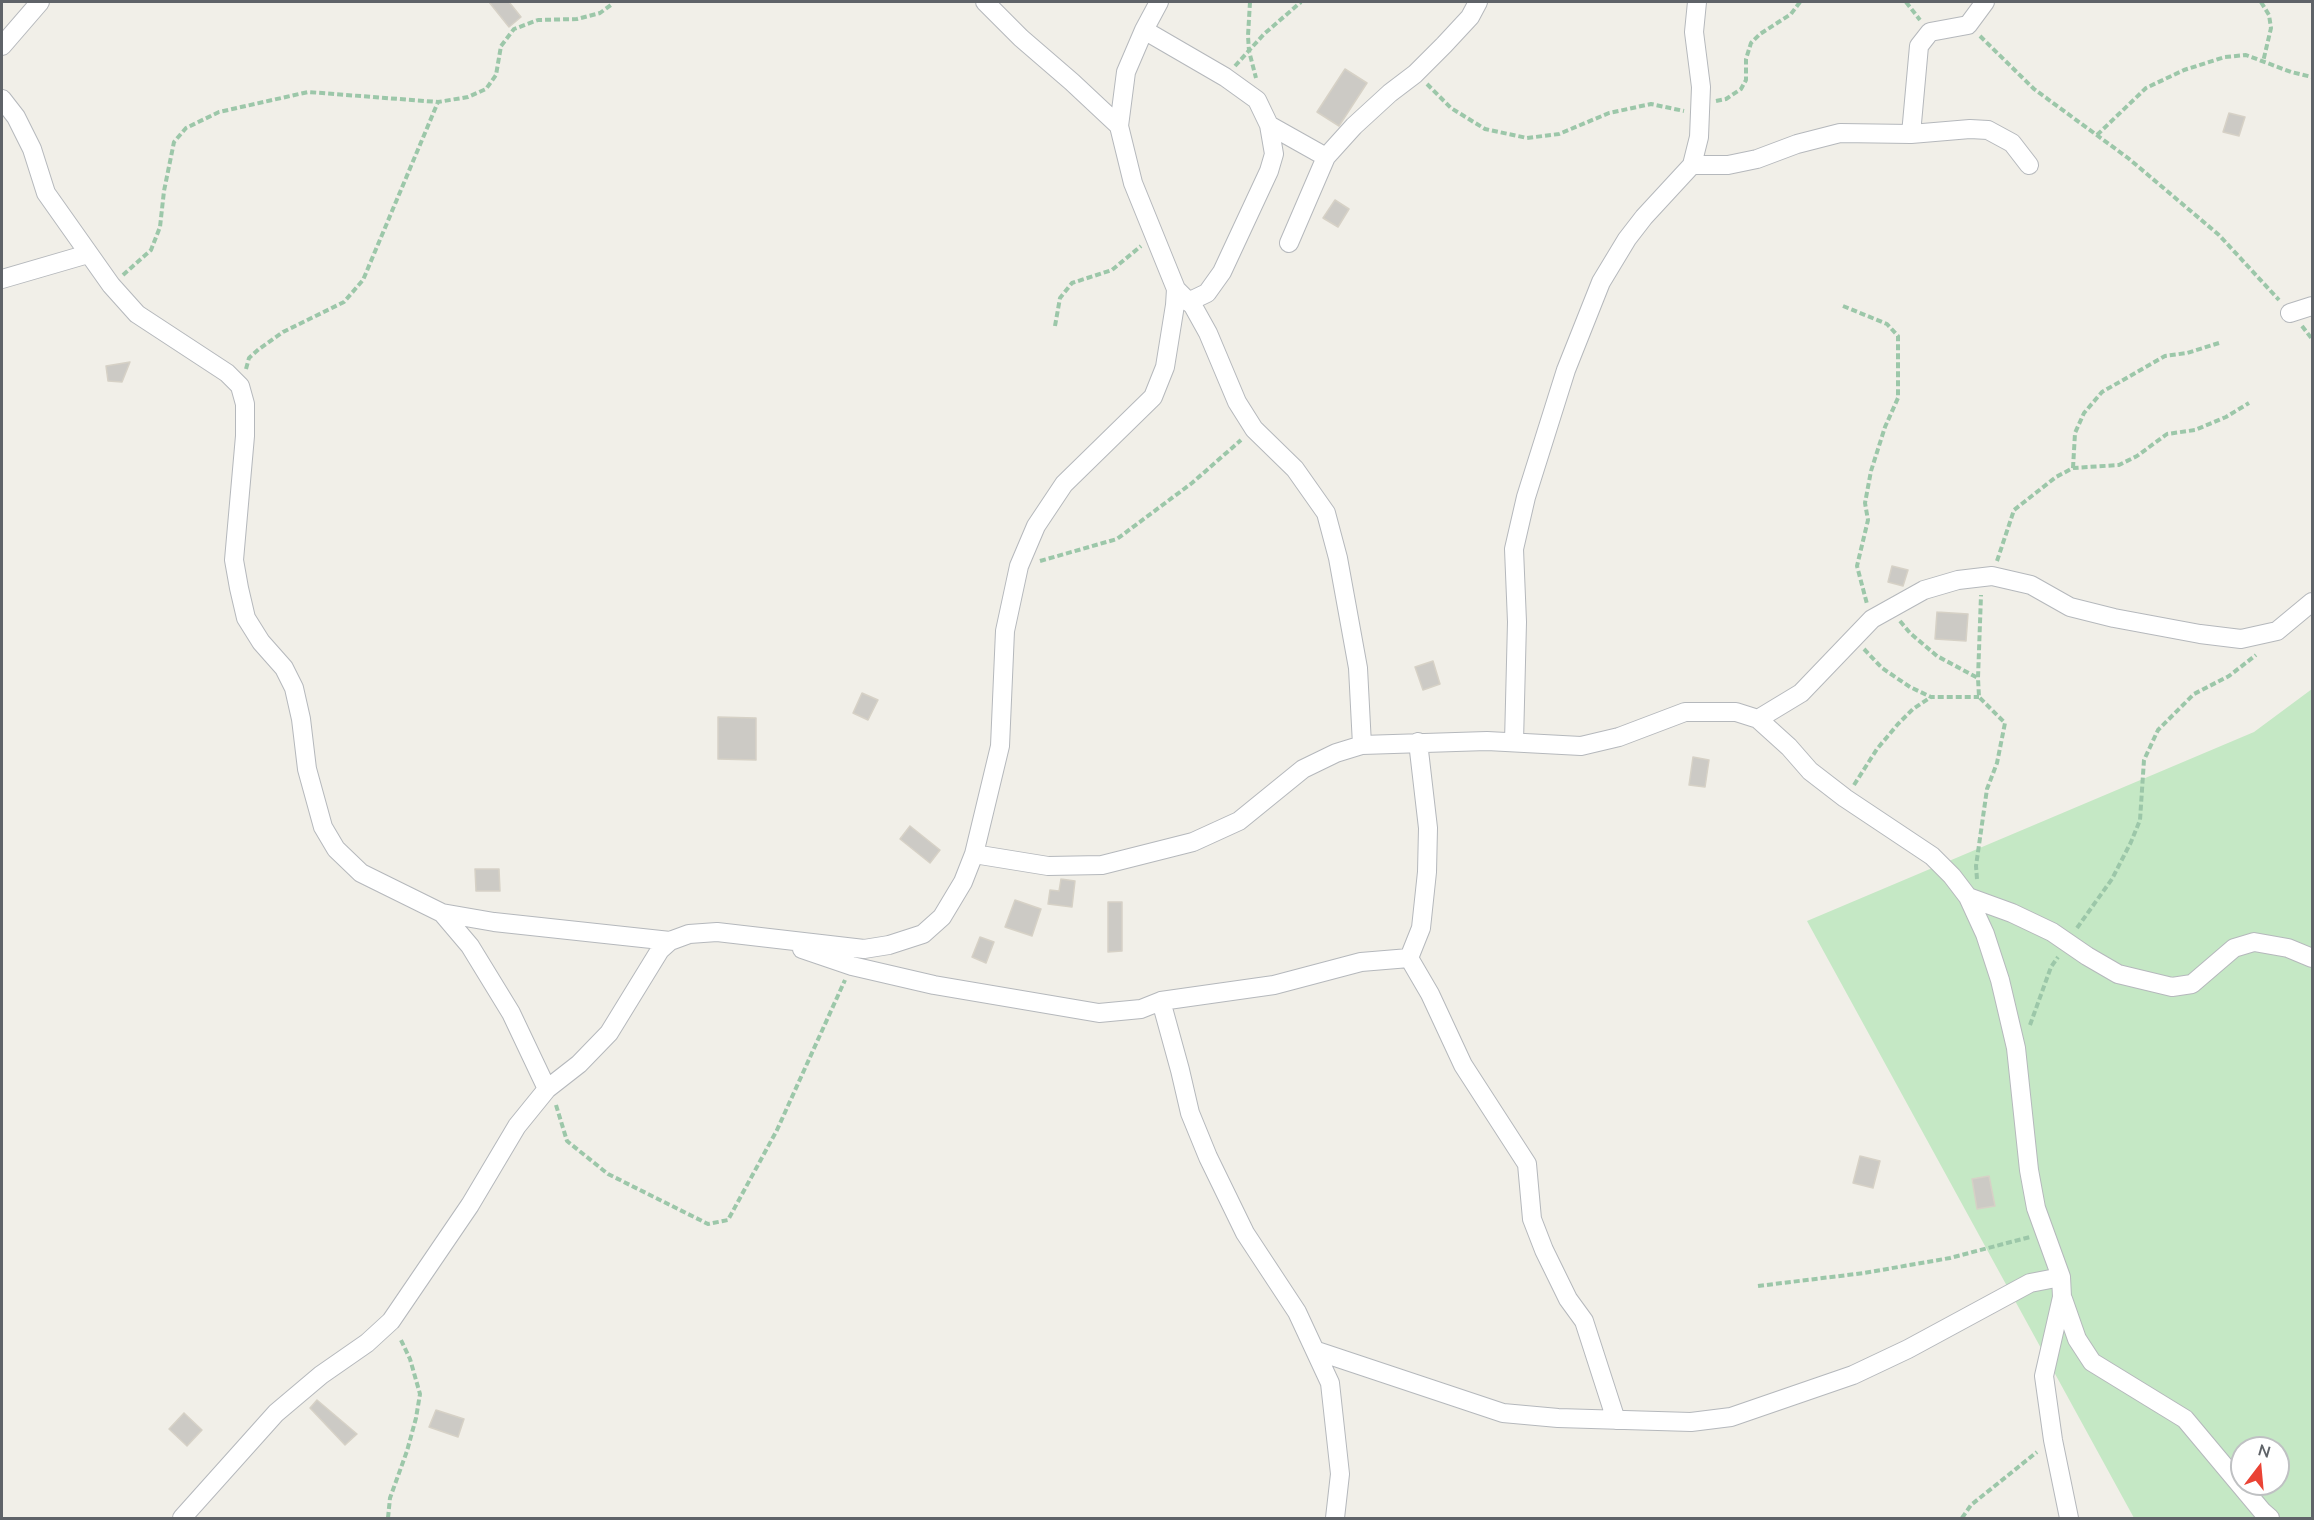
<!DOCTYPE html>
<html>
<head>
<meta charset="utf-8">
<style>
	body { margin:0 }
	#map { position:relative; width:2314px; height:1520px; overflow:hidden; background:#f1efe8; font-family:Mulish,sans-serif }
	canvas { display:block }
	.frame { position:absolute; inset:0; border:3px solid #5f6368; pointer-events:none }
	.north { position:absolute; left:2230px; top:1436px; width:60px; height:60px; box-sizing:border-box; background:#fff; border:2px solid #bfc1c3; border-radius:50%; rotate:16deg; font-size:16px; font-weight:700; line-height:24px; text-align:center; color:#5f6368 }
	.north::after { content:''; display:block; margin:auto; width:21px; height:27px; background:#ea4335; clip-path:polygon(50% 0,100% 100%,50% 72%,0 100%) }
</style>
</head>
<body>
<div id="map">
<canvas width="2314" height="1520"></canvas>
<div class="frame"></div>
<div class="north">N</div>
</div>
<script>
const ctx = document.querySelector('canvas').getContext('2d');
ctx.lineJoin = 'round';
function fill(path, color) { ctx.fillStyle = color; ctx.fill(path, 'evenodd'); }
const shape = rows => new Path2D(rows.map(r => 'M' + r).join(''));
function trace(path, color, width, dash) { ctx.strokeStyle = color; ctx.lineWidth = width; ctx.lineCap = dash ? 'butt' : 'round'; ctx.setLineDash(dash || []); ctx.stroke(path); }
const green = shape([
	[2312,689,2312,1518,2134,1518,1807,921,2254,732],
	[2242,1448,2278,1448,2278,1484,2242,1484]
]);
const building = shape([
	[489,2,509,2,521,17,509,27,489,2],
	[1345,69,1367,83,1339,126,1317,112,1345,69],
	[2229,113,2245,117,2239,136,2223,132,2229,113],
	[1335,200,1349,209,1338,227,1323,218,1335,200],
	[130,362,122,382,108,381,106,366,130,362],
	[1892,566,1908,570,1903,586,1888,582,1892,566],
	[1937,612,1968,614,1966,641,1935,639,1937,612],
	[1433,661,1440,684,1423,690,1415,667,1433,661],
	[862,693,878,700,868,720,853,713,862,693],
	[718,717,756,718,756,760,718,759,718,717],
	[1693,757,1709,760,1705,787,1689,785,1693,757],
	[910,826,940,850,930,863,900,839,910,826],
	[475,869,499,869,500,891,476,891,475,869],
	[1061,879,1075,881,1072,907,1048,904,1050,890,1059,891,1061,879],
	[1015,900,1041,909,1032,936,1005,927,1015,900],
	[1108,902,1122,902,1122,951,1108,952,1108,902],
	[980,937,994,942,986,963,972,957,980,937],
	[1860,1156,1880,1161,1873,1188,1853,1183,1860,1156],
	[1989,1176,1995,1206,1977,1209,1972,1179,1989,1176],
	[317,1400,357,1434,345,1445,310,1408,317,1400],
	[436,1410,464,1419,458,1437,429,1427,436,1410],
	[184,1413,202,1430,187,1446,169,1429,184,1413]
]);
const path = shape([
	[1250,2,1248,36,1249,51,1256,78],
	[1906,2,1920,20],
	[2261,2,2269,15,2271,28,2263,62],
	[1980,36,2034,89,2128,158,2219,235,2279,300],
	[1235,66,1264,34,1301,2],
	[1427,84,1451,108,1485,129,1527,138,1559,134,1609,113,1651,104,1684,111],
	[1716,101,1726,99,1741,89,1746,80,1746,59,1751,43,1760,34,1791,14,1800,2],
	[2097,135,2146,88,2184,70,2225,57,2246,55,2291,72,2312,77],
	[123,275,151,250,160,227,164,191,174,142,186,128,219,112,308,92,438,102,468,97,486,89,496,75,501,46,514,29,538,20,577,19,600,13,611,5,612,2],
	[1843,306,1887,324,1898,336,1898,398,1885,427,1871,471,1865,503,1868,520,1857,566,1867,604],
	[1055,326,1060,298,1072,283,1112,270,1141,246],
	[2302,326,2312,339],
	[246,369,249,358,259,349,283,332,344,302,363,280,438,102],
	[2073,468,2075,433,2084,413,2102,392,2165,356,2187,353,2219,343],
	[1040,561,1117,539,1192,483,1241,440],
	[1997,561,2014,510,2056,477,2073,468,2119,465,2137,456,2167,434,2195,430,2226,417,2249,403],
	[1900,621,1910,633,1937,656,1978,678],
	[1864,649,1882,668,1910,687,1931,697,1979,697],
	[1854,785,1877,749,1898,724,1913,709,1931,697],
	[1977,879,1976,866,1987,789,1997,763,2005,723,1979,697,1978,678,1981,595],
	[2077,928,2112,879,2131,842,2140,820,2144,760,2158,730,2194,694,2229,676,2256,655],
	[2030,1025,2051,967,2058,957],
	[556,1105,567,1141,608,1174,708,1224,728,1220,777,1130,845,980],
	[1758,1286,1864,1273,1950,1258,2030,1237],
	[388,1518,390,1498,407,1451,416,1418,420,1394,410,1359,400,1338],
	[1962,1518,1971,1505,2037,1452]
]);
const street = shape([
	[985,2,1021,38,1072,82,1119,126],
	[1144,30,1225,77,1257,100,1269,125,1274,154,1269,171,1222,272,1207,293,1188,302],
	[2,46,40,2],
	[2,99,16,117,32,149,46,193,111,285,137,314,227,373,240,386,245,404,245,436,234,560,239,588,246,618,261,642,284,668,294,688,301,719,307,769,323,827,336,849,361,873,442,913,470,946,511,1013,547,1089],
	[1269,125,1326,157],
	[1911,134,1919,46,1930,32,1968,25,1985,2],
	[1692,165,1728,165,1757,159,1797,144,1840,133,1911,134,1970,129,1988,130,2012,143,2029,165],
	[1289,243,1326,157,1354,126,1390,93,1415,74,1444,45,1470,17,1478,2],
	[2,279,88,254],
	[1176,289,1193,306,1208,333,1237,402,1254,429,1295,469,1326,513,1338,558,1358,668,1362,745],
	[2290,313,2312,306],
	[1758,719,1801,693,1872,619,1924,590,1958,580,1992,576,2031,585,2070,607,2114,618,2200,634,2241,639,2277,631,2312,602],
	[1514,742,1517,622,1514,549,1526,497,1566,370,1601,282,1627,239,1644,217,1692,165,1699,137,1701,87,1694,32,1697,2],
	[974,854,1048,866,1102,865,1193,842,1239,821,1303,769,1336,753,1362,745,1487,741,1581,746,1619,737,1685,712,1736,712,1758,719,1789,747,1810,771,1845,798,1932,856,1952,876,1968,897,1985,934,2000,980,2016,1048,2029,1170,2036,1208,2061,1277,2062,1297,2044,1376,2053,1440,2069,1518],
	[1968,897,2012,913,2052,932,2087,956,2118,974,2172,987,2192,984,2234,948,2254,942,2288,948,2312,958],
	[442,913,494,922,670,941],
	[802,949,852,966,934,985,1099,1013,1141,1009,1161,1001,1274,985,1361,962,1409,958,1421,928,1427,872,1428,828,1418,742],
	[1409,958,1430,994,1463,1065,1527,1164,1532,1219,1544,1250,1568,1299,1584,1321,1616,1420],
	[1161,1001,1180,1070,1190,1113,1208,1157,1245,1233,1297,1312,1330,1383,1340,1474,1335,1518],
	[2063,1299,2077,1339,2092,1362,2185,1419,2262,1511,2270,1518],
	[1317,1351,1503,1413,1558,1418,1691,1422,1731,1417,1853,1375,1908,1349,2030,1283,2061,1277],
	[182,1518,276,1413,321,1375,367,1343,391,1321,470,1205,517,1126,547,1089,579,1064,609,1033,660,950,670,941,689,934,717,932,864,949,889,945,923,934,942,917,963,882,974,854,1000,746,1005,631,1019,566,1036,526,1064,484,1153,397,1165,367,1175,305,1176,289,1133,183,1119,126,1126,72,1144,30,1159,2]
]);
fill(green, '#c5e8c5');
fill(building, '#cccac5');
trace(building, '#d6d1c6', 1.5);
trace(street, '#b5b8bc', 20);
trace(path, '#9cc7a9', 4, [6, 3]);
trace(street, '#fff', 18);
</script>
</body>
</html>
